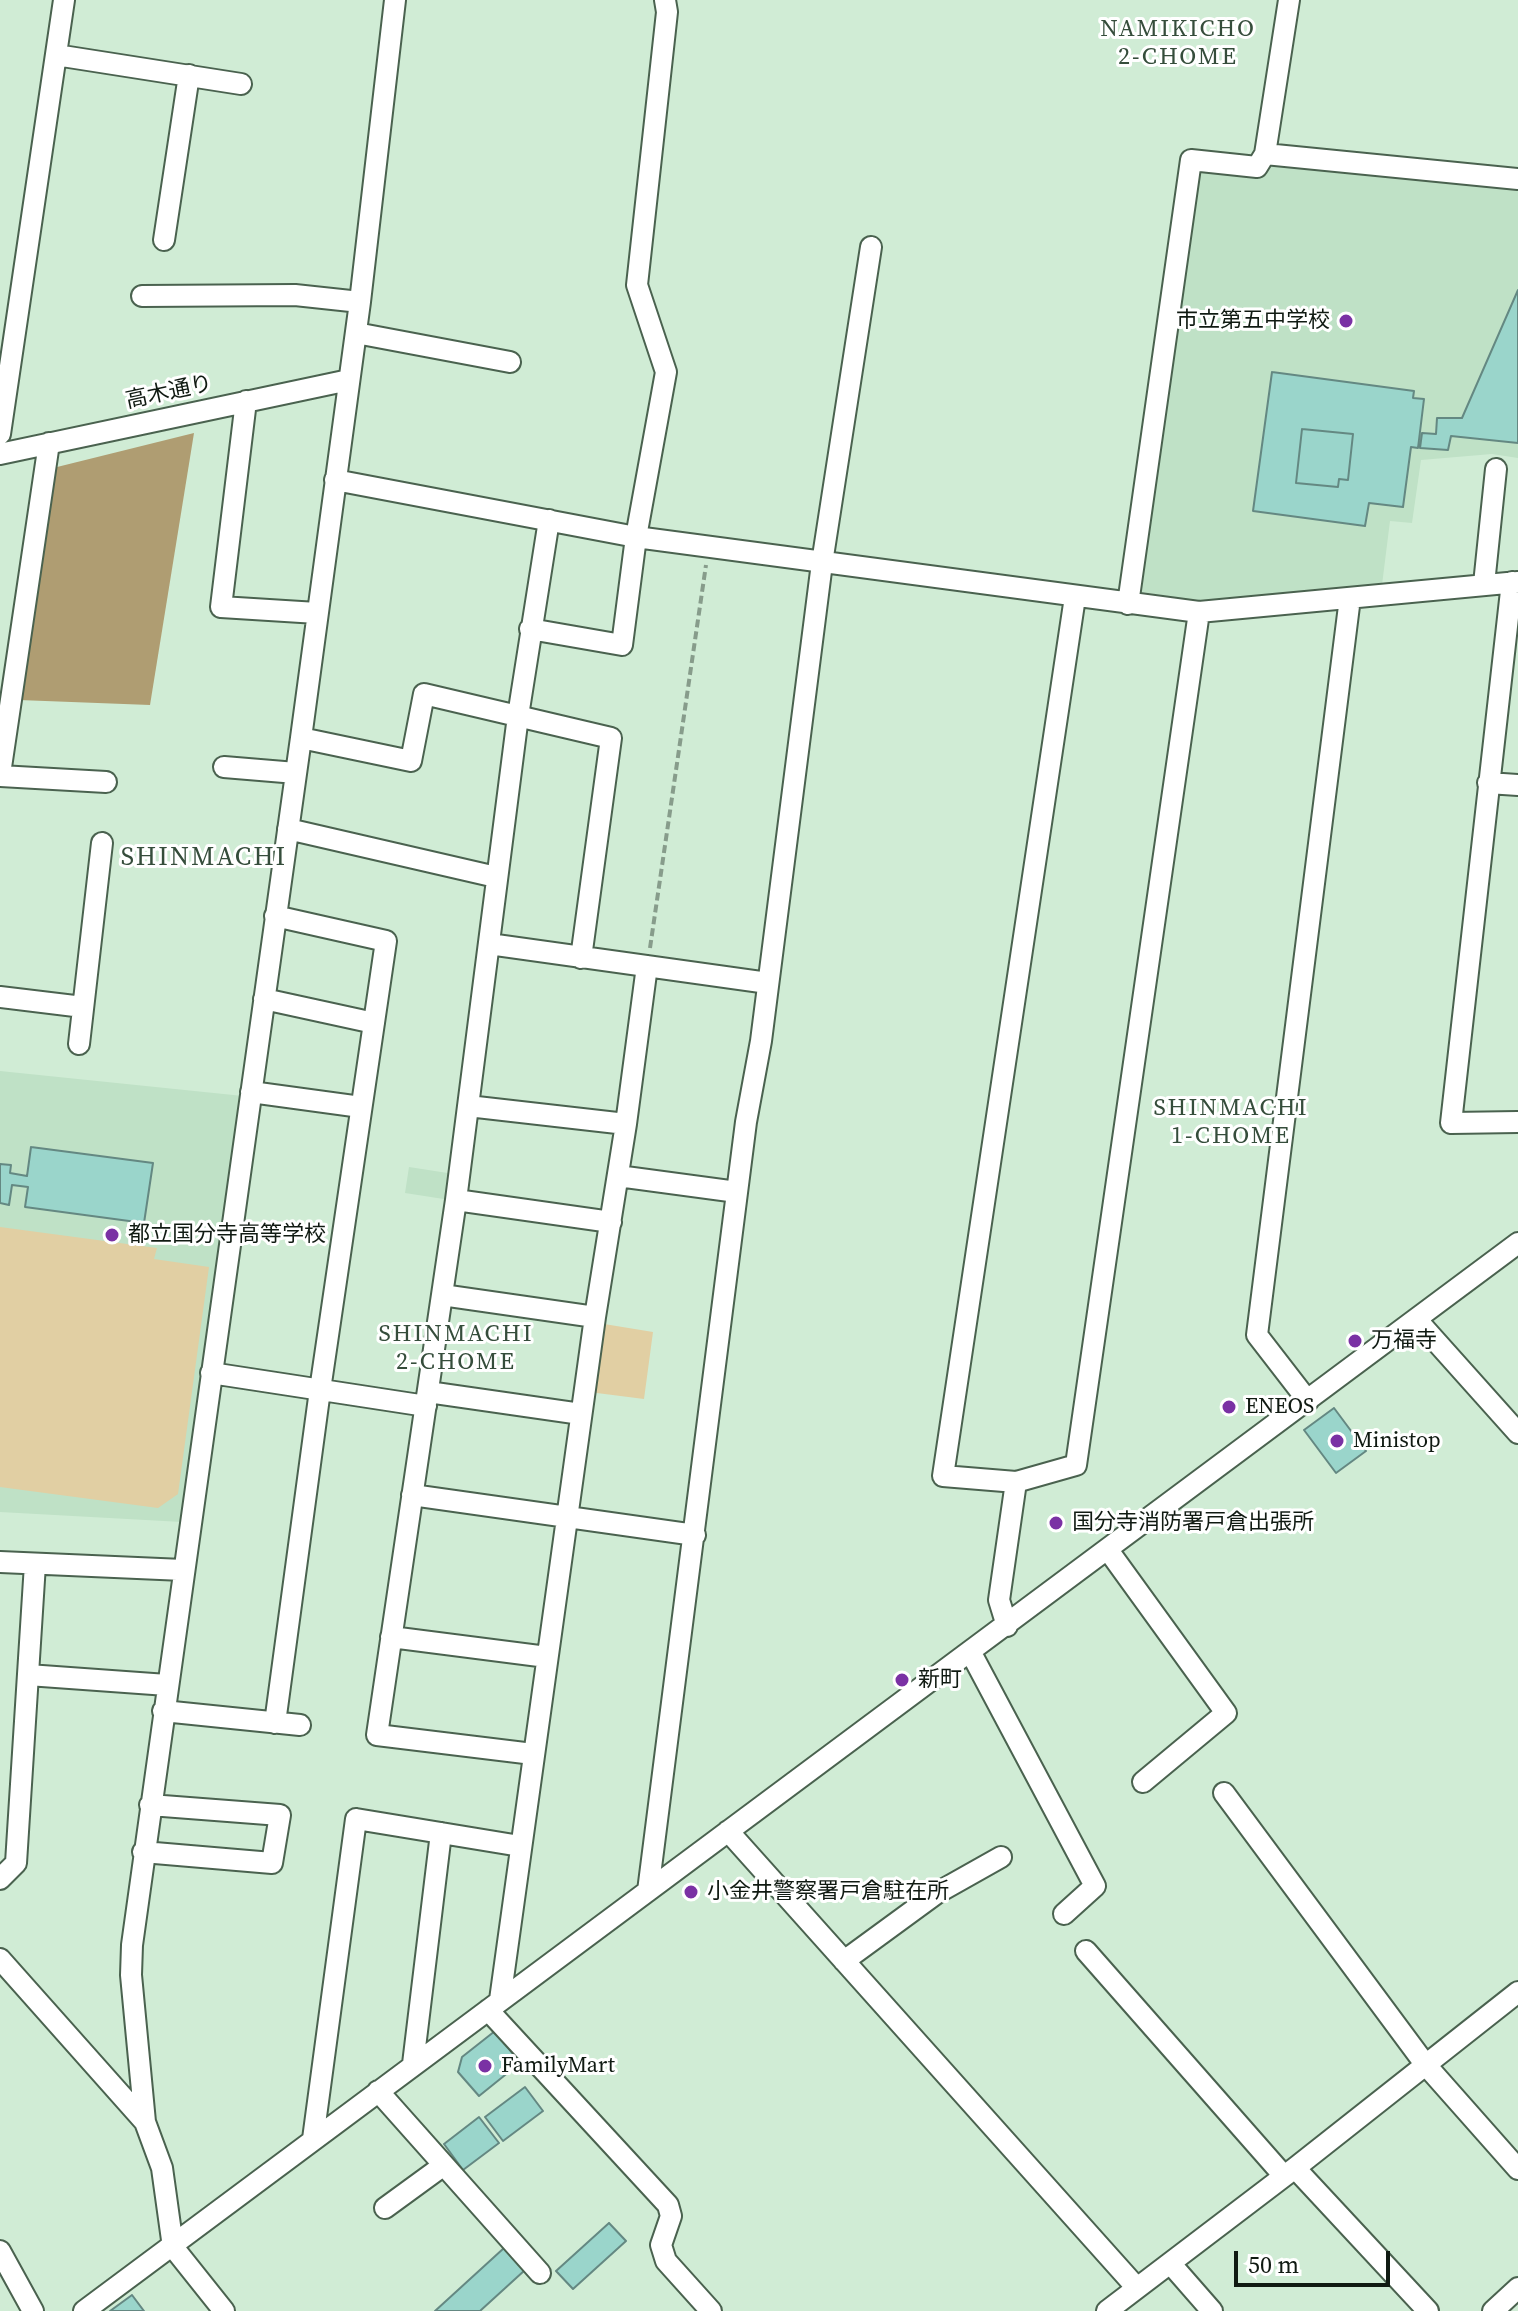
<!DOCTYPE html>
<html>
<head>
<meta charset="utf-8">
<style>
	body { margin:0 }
	#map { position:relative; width:1518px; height:2311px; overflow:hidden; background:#d0ecd5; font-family:"Source Serif 4",serif }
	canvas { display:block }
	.scale { position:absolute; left:1234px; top:2251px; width:156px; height:36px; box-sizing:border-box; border:4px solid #101a12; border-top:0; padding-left:10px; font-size:24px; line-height:28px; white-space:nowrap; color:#101a12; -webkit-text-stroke:6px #fff; paint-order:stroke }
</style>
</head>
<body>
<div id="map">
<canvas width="1518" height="2311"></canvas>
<div class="scale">50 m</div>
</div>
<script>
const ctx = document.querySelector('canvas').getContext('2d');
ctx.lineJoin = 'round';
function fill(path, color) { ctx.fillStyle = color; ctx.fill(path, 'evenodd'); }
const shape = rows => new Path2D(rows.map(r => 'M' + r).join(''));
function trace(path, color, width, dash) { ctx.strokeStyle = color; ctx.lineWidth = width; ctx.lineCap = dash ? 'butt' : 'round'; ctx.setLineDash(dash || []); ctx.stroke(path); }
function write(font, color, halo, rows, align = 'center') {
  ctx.font = font + ' "Source Serif 4","Noto Sans JP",serif'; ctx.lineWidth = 6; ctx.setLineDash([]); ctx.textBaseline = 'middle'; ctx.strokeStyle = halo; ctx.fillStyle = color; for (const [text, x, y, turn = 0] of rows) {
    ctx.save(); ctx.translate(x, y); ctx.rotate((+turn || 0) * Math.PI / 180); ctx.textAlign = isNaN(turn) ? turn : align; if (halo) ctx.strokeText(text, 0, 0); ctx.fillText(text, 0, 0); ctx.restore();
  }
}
const built = shape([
	[1270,162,1518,188,1518,458,1492,454,1421,460,1412,523,1390,521,1382,585,1198,601,1136,591,1195,168],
	[0,1071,243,1096,182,1522,0,1512],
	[409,1167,454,1174,450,1200,405,1193]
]);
const green = shape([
	[0,1227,157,1248,154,1259,209,1267,178,1494,158,1508,0,1487],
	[598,1323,653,1332,644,1399,589,1392]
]);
const forest = shape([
	[194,433,150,705,19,700,45,470]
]);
const building = shape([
	[1518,290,1518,443,1451,436,1448,450,1420,448,1422,433,1436,434,1437,418,1462,418,1518,290],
	[1272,372,1414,391,1413,398,1424,399,1418,448,1411,447,1403,507,1369,503,1365,526,1253,511,1272,372],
	[1302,429,1353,434,1348,480,1339,479,1338,487,1296,483,1302,429],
	[1302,429,1353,434,1348,480,1339,479,1338,487,1296,483,1302,429],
	[31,1147,153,1163,144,1223,25,1207,28,1187,12,1185,9,1205,0,1203,0,1164,11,1165,10,1173,27,1176,31,1147],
	[1334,1408,1366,1451,1336,1473,1304,1430,1334,1408],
	[495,2031,520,2063,479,2096,458,2072,462,2057,495,2031],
	[525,2087,543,2111,503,2141,485,2117,525,2087],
	[479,2117,499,2143,463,2170,444,2144,479,2117],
	[609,2223,626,2241,573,2289,556,2271,609,2223],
	[504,2248,525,2270,480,2311,435,2311,504,2248],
	[132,2295,144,2311,110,2311,132,2295]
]);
const path = shape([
	[650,948,706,565]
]);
const minor = shape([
	[1289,0,1265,154,1518,179],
	[56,55,241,84],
	[164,240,189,75],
	[142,296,295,295,360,302],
	[356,333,510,362],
	[246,401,221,607,317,613],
	[0,434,64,0],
	[0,454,349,380],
	[335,480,636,537,1199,612,1518,582],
	[1512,582,1451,1123,1518,1122],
	[1484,584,1496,469],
	[1128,604,1191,160,1257,167,1265,154],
	[530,629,622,645,636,537,666,372,637,285,667,12,665,0],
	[301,738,411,761,424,694,611,738,581,958],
	[224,767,296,773],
	[0,774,49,443],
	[0,776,106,782],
	[1488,783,1518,785],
	[288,829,496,877],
	[489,944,768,983],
	[0,997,83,1007],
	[264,999,374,1023],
	[79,1044,102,843],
	[251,1092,361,1107],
	[468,1106,626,1124],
	[618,1176,737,1192],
	[456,1200,611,1222],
	[442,1295,595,1317],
	[1416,1319,1518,1433],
	[211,1373,426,1406],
	[428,1392,581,1414],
	[1308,1401,1257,1335,1350,598],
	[1016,1482,1076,1465,1199,612],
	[412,1495,695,1535],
	[1108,1550,1226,1713,1143,1782],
	[0,1562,183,1570],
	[1007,1626,999,1600,1016,1482,943,1476,1075,597],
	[391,1637,547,1657],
	[971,1653,1095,1886,1064,1914],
	[28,1675,167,1685],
	[163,1711,300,1725],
	[275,1723,320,1390,386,941,275,916],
	[533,1754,377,1735,456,1200,518,716,549,520],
	[1224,1793,1425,2064,1518,2169],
	[728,1831,1137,2288],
	[143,1852,272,1863,280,1815,150,1805],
	[0,1879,16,1863,35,1564],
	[648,1891,746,1122,761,1041,822,563,871,247],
	[1086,1951,1284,2176],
	[0,1959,145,2122],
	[844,1961,937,1893,1001,1857],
	[500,2000,595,1317,626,1124,647,966],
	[488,2010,668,2205,671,2216,661,2245,666,2261,711,2311],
	[413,2064,441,1833],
	[378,2091,540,2273],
	[313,2139,356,1819,520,1846],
	[1295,2168,1428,2311],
	[385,2208,444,2165],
	[0,2251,33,2311],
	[1170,2263,1212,2311],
	[84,2311,1518,1243],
	[224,2311,173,2247,162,2168,145,2122,131,1975,132,1945,301,738,360,302,395,0],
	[1107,2311,1295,2168,1518,1992],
	[1493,2311,1518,2288]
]);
const markers = [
	[1346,321,8,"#7a31a4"],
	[112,1235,8,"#7a31a4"],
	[1355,1341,8,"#7a31a4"],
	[1229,1407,8,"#7a31a4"],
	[1337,1441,8,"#7a31a4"],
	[1056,1523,8,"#7a31a4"],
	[902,1680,8,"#7a31a4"],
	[691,1892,8,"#7a31a4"],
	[485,2066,8,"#7a31a4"]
];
const poiNames = [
	["市立第五中学校",1330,321,"right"],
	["都立国分寺高等学校",128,1235],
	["万福寺",1371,1341],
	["ENEOS",1245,1407],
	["Ministop",1353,1441],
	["国分寺消防署戸倉出張所",1072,1523],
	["新町",918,1680],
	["小金井警察署戸倉駐在所",707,1892],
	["FamilyMart",501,2066]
];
const streetNames = [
	["高木通り",169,393,-12]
];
const neighbourhoodNames = [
	["NAMIKICHO",1178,30],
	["2-CHOME",1178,58],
	["SHINMACHI",1231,1109],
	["1-CHOME",1231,1137],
	["SHINMACHI",456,1335],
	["2-CHOME",456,1363]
];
const quarterNames = [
	["SHINMACHI",204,858]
];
fill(built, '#bfe1c6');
fill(green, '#e1cfa3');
fill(forest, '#af9d72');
fill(building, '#9ad5cb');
trace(building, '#648882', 2);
trace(minor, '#4a624f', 24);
trace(path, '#879c8b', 4, [8, 4]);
trace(minor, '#fff', 20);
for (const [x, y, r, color] of markers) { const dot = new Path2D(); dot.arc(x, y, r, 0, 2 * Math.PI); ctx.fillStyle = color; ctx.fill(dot); trace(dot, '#fff', 3); }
write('22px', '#101a12', '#fff', poiNames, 'left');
write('22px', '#101a12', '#fff', streetNames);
ctx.letterSpacing = '2px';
write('24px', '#354d3b', '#fff', neighbourhoodNames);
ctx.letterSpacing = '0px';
ctx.letterSpacing = '2px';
write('26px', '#354d3b', '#fff', quarterNames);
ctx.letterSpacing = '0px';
</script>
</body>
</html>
